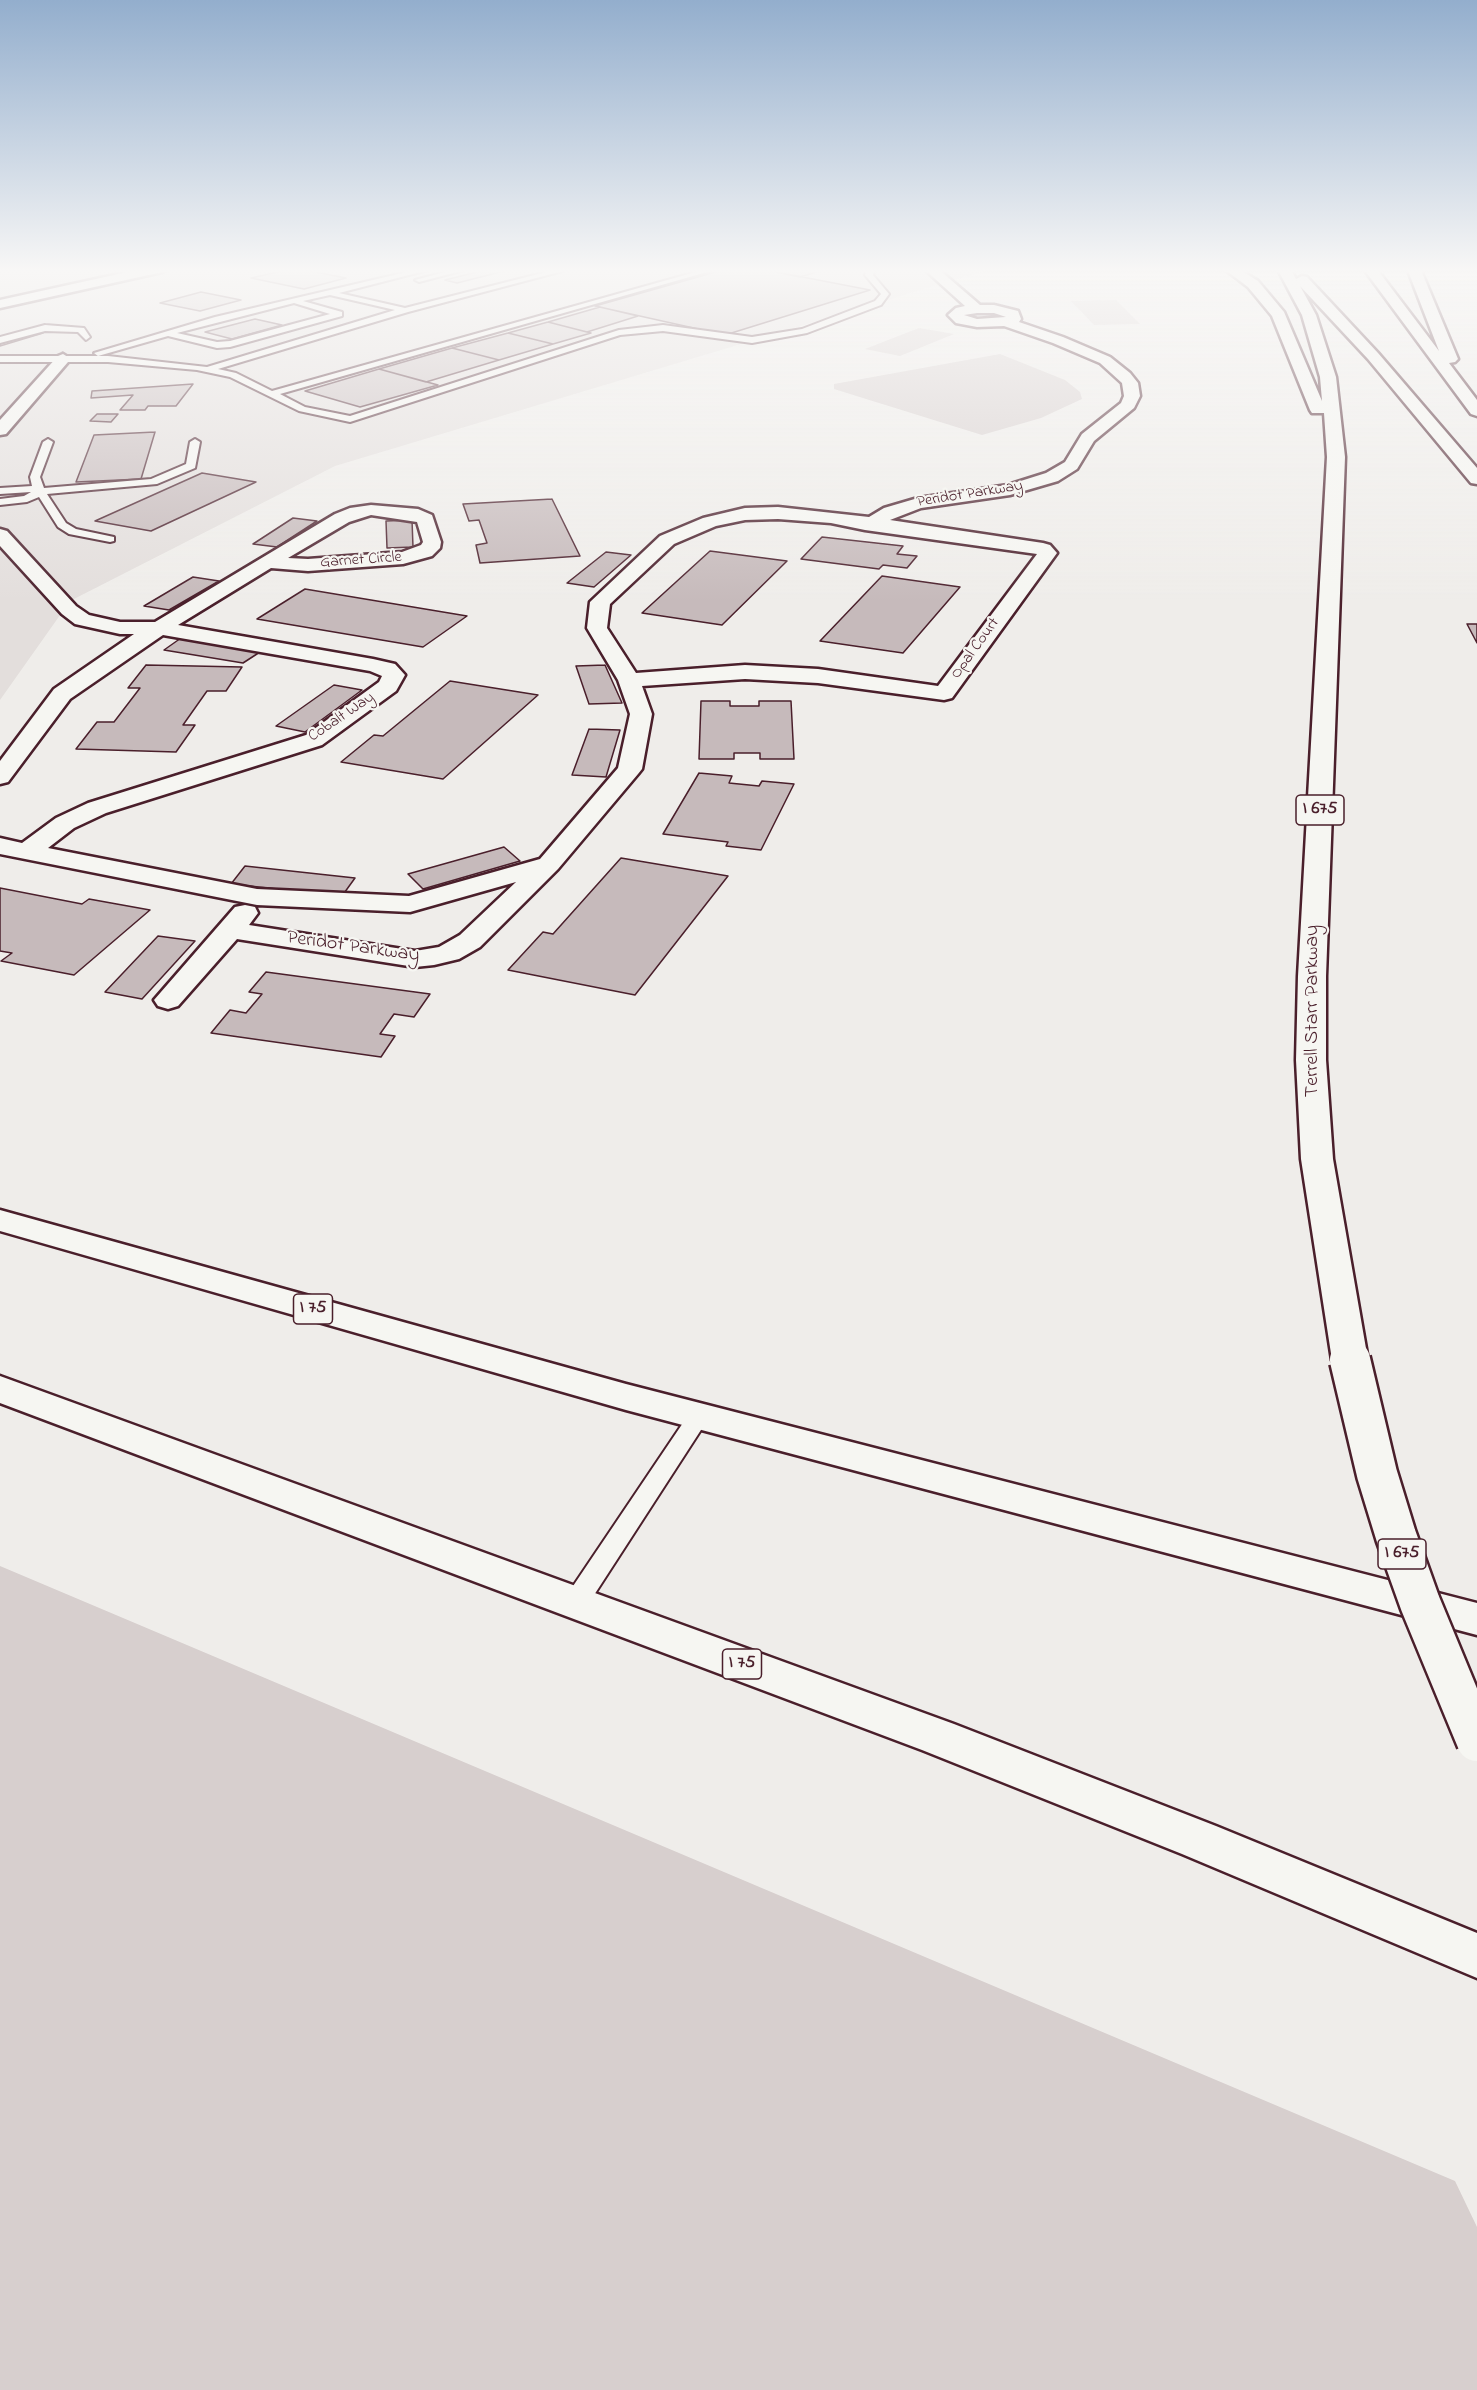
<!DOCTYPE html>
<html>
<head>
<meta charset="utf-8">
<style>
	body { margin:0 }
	canvas { display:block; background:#efedea }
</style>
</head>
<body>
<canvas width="1477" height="2390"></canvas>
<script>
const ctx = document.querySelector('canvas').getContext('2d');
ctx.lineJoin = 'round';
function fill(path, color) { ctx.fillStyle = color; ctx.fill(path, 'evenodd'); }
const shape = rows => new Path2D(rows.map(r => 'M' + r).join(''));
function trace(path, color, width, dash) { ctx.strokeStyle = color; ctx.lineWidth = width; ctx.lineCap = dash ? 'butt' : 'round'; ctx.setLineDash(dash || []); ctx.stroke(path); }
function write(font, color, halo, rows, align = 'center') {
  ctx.font = font + ' "Indie Flower",sans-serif'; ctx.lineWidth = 4.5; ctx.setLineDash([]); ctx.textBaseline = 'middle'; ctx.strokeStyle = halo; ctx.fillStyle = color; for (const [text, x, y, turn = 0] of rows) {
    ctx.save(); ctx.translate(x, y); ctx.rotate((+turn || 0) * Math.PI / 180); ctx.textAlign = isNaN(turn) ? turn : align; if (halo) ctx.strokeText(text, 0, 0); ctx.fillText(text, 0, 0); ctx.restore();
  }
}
const built = shape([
	[0,268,1024,268,984,271,335,466,70,601,0,700]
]);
const green = shape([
	[1116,300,1140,324,1094,325,1071,301],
	[919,328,954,334,900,356,865,349],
	[1000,354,1065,380,1080,392,1082,399,1041,418,982,435,834,389,834,384],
	[0,1566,1455,2181,1477,2227,1477,2390,0,2390]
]);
const building = shape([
	[295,268,346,278,304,289,251,278,295,268],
	[493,268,516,268,457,283,445,280,493,268],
	[730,268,756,268,870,290,725,335,595,306,730,268],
	[756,268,811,268,823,270,800,277,756,268],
	[201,292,241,300,200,311,160,303,201,292],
	[600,307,638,316,587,332,548,322,600,307],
	[255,319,282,325,232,339,205,332,255,319],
	[548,322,587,332,591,333,553,344,508,333,548,322],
	[36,332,43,333,0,346,0,341,36,332],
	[508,333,553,344,499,360,452,348,508,333],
	[452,348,499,360,426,382,379,369,452,348],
	[379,369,438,385,360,407,305,391,379,369],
	[193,384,176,406,148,406,145,410,120,410,133,395,91,398,92,391,193,384],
	[97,414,118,414,111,422,90,421,97,414],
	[155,432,141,479,76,482,94,435,155,432],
	[202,473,256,482,151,531,95,521,202,473],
	[552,499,580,556,480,563,476,545,487,543,479,520,469,521,463,504,552,499],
	[293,518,317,521,277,547,253,544,293,518],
	[412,520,413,547,387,548,386,521,412,520],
	[822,537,903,546,897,554,917,556,907,568,883,565,879,569,801,559,822,537],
	[710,551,787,561,722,625,642,613,710,551],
	[606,552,631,555,594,587,567,583,606,552],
	[882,576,960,587,903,653,820,641,882,576],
	[193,577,219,581,169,610,144,606,193,577],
	[305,589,467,616,423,647,257,619,305,589],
	[1467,624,1477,624,1477,643,1467,624],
	[181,638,260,652,243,663,164,650,181,638],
	[146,665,242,667,226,691,207,691,183,725,195,725,176,752,76,749,97,722,114,722,140,688,128,688,146,665],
	[605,665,622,703,589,704,576,666,605,665],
	[450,681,538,695,443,779,341,762,374,735,383,736,450,681],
	[334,685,362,690,305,732,276,726,334,685],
	[701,701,730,701,730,706,759,706,759,701,791,701,794,759,760,759,760,753,734,753,734,759,699,759,701,701],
	[589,729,620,730,606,777,572,775,589,729],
	[699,773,732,776,729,783,759,786,762,781,794,784,761,850,726,846,728,842,663,834,699,773],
	[504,847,520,861,423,889,408,874,504,847],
	[621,858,728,876,635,995,508,970,543,932,553,934,621,858],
	[245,866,355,878,342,896,231,884,245,866],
	[0,888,82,904,89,899,150,910,74,975,1,961,12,953,0,951,0,888],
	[158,936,195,941,142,999,105,992,158,936],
	[266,972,430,994,414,1017,394,1014,380,1034,395,1036,381,1057,211,1033,230,1010,246,1013,262,994,249,992,266,972]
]);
const service = shape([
	[424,268,436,268,339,293,405,308,562,268,574,268,408,312,218,369,236,373,272,391,710,268,721,268,280,394,305,407,350,416,619,330,663,325,752,337,802,329,875,301,881,294,865,275,867,268,875,268,873,275,889,294,881,305,807,333,752,343,663,331,620,335,350,422,299,411,230,377,197,370,108,362,0,362,0,356,108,356,207,367,395,310,330,295,303,301,342,312,342,316,230,347,217,348,168,336,98,356,94,353,215,317,424,268],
	[294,303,330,314,230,341,217,342,177,333,294,303],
	[460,268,472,268,419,282,415,280,460,268],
	[45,325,84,328,90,337,86,340,78,332,45,331,0,343,0,337,45,325],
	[48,439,53,442,40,477,44,488,151,479,186,464,190,442,195,439,200,442,195,468,157,484,47,494,66,523,76,529,114,537,114,541,110,542,69,534,58,527,39,497,27,502,0,505,0,499,24,496,31,492,0,494,0,488,32,486,30,477,43,442,48,439],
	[699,1408,707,1411,710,1416,585,1609,576,1611,567,1609,564,1602,567,1595,691,1411,699,1408]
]);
const minor = shape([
	[114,268,139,268,148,272,141,276,116,271,114,268],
	[923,268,937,268,980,305,994,305,1018,311,1021,319,1019,322,1063,337,1110,357,1130,373,1138,383,1140,396,1134,408,1094,441,1077,469,1058,481,1010,495,921,508,890,520,1043,543,1050,545,1057,553,952,698,944,700,818,683,745,679,642,686,652,714,642,769,638,774,558,869,480,947,459,959,434,965,415,967,237,939,178,1006,168,1009,158,1006,154,1000,235,907,245,905,255,907,258,913,249,925,415,951,439,947,460,935,516,882,410,912,257,905,0,854,0,838,22,843,56,818,88,803,306,735,379,682,382,676,370,671,163,635,70,699,8,782,0,784,0,761,54,689,134,634,120,634,75,624,62,614,0,546,0,529,7,531,76,606,89,615,120,622,155,622,335,514,350,508,371,505,418,509,432,515,441,542,440,548,432,556,403,564,308,571,271,568,178,625,373,659,395,664,405,675,396,691,322,745,106,813,74,828,48,848,257,889,409,896,540,859,618,768,630,714,618,680,587,628,590,602,660,536,703,518,745,508,778,507,869,517,884,508,918,498,1008,485,1046,473,1065,462,1082,434,1121,403,1124,396,1122,383,1100,363,1053,343,1004,326,977,327,956,323,948,315,956,308,965,306,923,268],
	[977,313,994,313,1006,317,977,319,964,315,977,313],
	[371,515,417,522,423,542,421,545,402,552,308,559,288,558,349,522,371,515],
	[778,519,831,523,865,530,1037,554,938,686,818,669,745,665,636,673,607,628,610,604,674,544,716,526,745,520,778,519],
	[63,354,71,359,68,362,6,434,0,435,0,420,58,356,63,354]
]);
const trunk = shape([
	[146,268,169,268,162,272,0,308,0,300,146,268]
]);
const motorway = shape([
	[1223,268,1237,268,1258,281,1284,312,1322,401,1320,377,1302,315,1277,268,1290,268,1296,279,1302,276,1307,277,1378,353,1477,468,1477,484,1471,483,1368,359,1300,286,1316,315,1336,377,1345,457,1326,976,1326,1060,1333,1159,1368,1360,1363,1369,1350,1372,1337,1369,1332,1360,1301,1159,1296,1060,1298,976,1327,457,1324,413,1312,413,1310,410,1272,316,1248,287,1223,268],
	[1363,268,1376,268,1439,351,1407,268,1420,268,1458,359,1455,362,1449,363,1477,400,1477,416,1471,414,1363,268],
	[0,1210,626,1384,1477,1603,1477,1635,626,1410,0,1231,0,1210],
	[0,1376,954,1724,1216,1826,1477,1933,1477,1978,1182,1854,922,1750,0,1403,0,1376]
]);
const motorwayBridge = shape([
	[1350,1360,1377,1474,1396,1536,1420,1603,1477,1741]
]);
const farStreetnames = [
	["Peridot Parkway",970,495,-9],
	["Garnet Circle",361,561,-4],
	["Opal Court",976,649,-54],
	["Cobalt Way",342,718,-34]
];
const shields = [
	[1320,810,48],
	[313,1309,39],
	[1402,1554,48],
	[742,1664,39]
];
const shieldNames = [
	["I 675",1320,810],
	["I 75",313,1309],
	["I 675",1402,1554],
	["I 75",742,1664]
];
const streetNames = [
	["Peridot Parkway",353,948,8],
	["Terrell Starr Parkway",1314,1011,-90]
];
fill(built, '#e3dedc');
fill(green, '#d7cfce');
fill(building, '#c6babb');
trace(building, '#4a1f2b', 1.5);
trace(service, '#4a1f2b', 4);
trace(minor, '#4a1f2b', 5);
trace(trunk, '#4a1f2b', 5);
trace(motorway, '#4a1f2b', 5);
fill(service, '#f6f6f2');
fill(minor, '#f6f6f2');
fill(trunk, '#f6f6f2');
fill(motorway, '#f6f6f2');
trace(motorwayBridge, '#4a1f2b', 45, []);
trace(motorwayBridge, '#f6f6f2', 40);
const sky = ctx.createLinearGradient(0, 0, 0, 602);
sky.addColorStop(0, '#93aecd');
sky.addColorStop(0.45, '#f8f7f6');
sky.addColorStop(1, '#f8f7f600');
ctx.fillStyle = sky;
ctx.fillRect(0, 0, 1477, 602);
write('16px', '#4a1f2b', '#f6f6f2', farStreetnames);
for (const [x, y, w] of shields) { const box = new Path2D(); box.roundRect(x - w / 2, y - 15, w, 30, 4.5); ctx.fillStyle = '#f6f6f2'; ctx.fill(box); trace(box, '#4a1f2b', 1.5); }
write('bold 18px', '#4a1f2b', null, shieldNames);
write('20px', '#4a1f2b', '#f6f6f2', streetNames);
</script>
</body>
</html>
